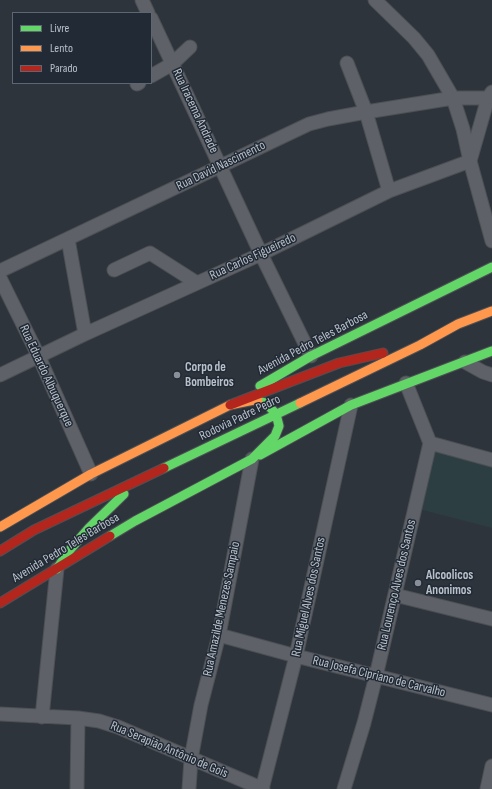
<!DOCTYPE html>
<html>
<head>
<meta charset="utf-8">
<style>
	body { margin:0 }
	#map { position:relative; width:492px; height:789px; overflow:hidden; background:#2e343b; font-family:"Sofia Sans Condensed",sans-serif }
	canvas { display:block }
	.legend { position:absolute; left:12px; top:12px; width:140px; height:72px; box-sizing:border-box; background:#212a35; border:1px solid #5e6671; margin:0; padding:5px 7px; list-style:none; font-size:12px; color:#b9c0ca }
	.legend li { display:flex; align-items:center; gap:8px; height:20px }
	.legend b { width:20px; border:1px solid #5e6671 }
</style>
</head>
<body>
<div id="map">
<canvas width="492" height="789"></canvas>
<ul class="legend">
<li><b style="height:5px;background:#63d668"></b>Livre</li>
<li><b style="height:5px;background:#ff974d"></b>Lento</li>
<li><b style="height:5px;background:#b3261e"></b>Parado</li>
</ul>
</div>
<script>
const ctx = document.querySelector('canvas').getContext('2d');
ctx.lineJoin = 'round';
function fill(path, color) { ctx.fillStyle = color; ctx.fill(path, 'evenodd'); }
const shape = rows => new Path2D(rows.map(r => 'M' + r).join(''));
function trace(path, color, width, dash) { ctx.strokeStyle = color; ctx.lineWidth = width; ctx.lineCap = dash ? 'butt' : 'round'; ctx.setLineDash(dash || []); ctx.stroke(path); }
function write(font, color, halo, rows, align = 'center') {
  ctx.font = font + ' "Sofia Sans Condensed",sans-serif'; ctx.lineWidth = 3; ctx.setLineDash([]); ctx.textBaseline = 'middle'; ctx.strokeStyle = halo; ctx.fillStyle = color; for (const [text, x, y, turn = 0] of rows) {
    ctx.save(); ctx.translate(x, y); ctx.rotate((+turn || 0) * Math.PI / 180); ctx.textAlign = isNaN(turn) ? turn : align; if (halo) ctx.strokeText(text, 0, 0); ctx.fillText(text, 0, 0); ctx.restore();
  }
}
const green = shape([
	[432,448,492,463,492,528,419,509]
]);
const street = shape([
	[142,0,148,13],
	[375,0,414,38,428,55,453,98,488,98],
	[151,18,261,254,311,356],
	[347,63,366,112,389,191],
	[151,76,172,64,190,47],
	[137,84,139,83],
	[492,92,488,98,470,161,492,241],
	[68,239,85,334],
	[114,270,150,253,197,283],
	[0,271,309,124,328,119,366,112,453,98,463,129,470,161,389,191,261,254,85,334,0,375],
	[0,278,39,357,91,474],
	[465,362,483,372,492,375],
	[430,443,492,460],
	[395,595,492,619],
	[219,635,296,656,492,705],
	[0,714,78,718,99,721,118,727,263,789],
	[42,717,57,569],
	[77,789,78,718],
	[189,789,191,759,201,705,219,635,252,459],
	[262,789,296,656,351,405],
	[344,789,364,723,376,676,430,443,406,383],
	[487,789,492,766]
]);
const fast = shape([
	[260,386,311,356,492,267],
	[260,455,351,405,492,351],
	[164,468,300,403],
	[110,536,135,521,252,459,275,436,279,426,276,414,266,403,258,401],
	[57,569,68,552,89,528,124,494]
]);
const slow = shape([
	[300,403,420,345,458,324,492,311],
	[0,527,91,474,230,405,254,400,258,401]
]);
const jam = shape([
	[230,405,339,363,383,353],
	[0,551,34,530,164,468],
	[0,603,110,536]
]);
const markers = [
	[177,375,4,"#888f98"],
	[418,583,4,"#888f98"]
];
const streetNames = [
	["Rua Iracema Andrade",195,111,65],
	["Rua David Nascimento",221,166,-26],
	["Rua Carlos Figueiredo",253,257,-25],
	["Avenida Pedro Teles Barbosa",313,343,-28],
	["Rua Eduardo Albuquerque",46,376,65],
	["Rodovia Padre Pedro",240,418,-26],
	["Avenida Pedro Teles Barbosa",66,548,-31],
	["Rua Lourenço Alves dos Santos",397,585,-77],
	["Rua Miguel Alves dos Santos",309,597,-78],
	["Rua Amazilde Menezes Sampaio",222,609,-78],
	["Rua Josefa Cipriano de Carvalho",379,677,14],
	["Rua Serapião Antônio de Gois",169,750,23]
];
const poiNames = [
	["Corpo de",185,368],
	["Bombeiros",185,383],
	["Alcoolicos",426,576],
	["Anonimos",426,591]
];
fill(green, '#2c3e41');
trace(street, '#4c5055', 15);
trace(fast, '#4c5055', 11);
trace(slow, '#4c5055', 11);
trace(jam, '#4c5055', 11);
trace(street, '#5e6268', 13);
trace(fast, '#63d668', 9);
trace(slow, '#ff974d', 9);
trace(jam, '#b3261e', 9);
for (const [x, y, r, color] of markers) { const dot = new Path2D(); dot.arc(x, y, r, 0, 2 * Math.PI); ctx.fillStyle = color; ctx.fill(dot); trace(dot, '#212a35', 1.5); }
write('13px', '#b9c0ca', '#212a35', streetNames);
write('bold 13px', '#b9c0ca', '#212a35', poiNames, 'left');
</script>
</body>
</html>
